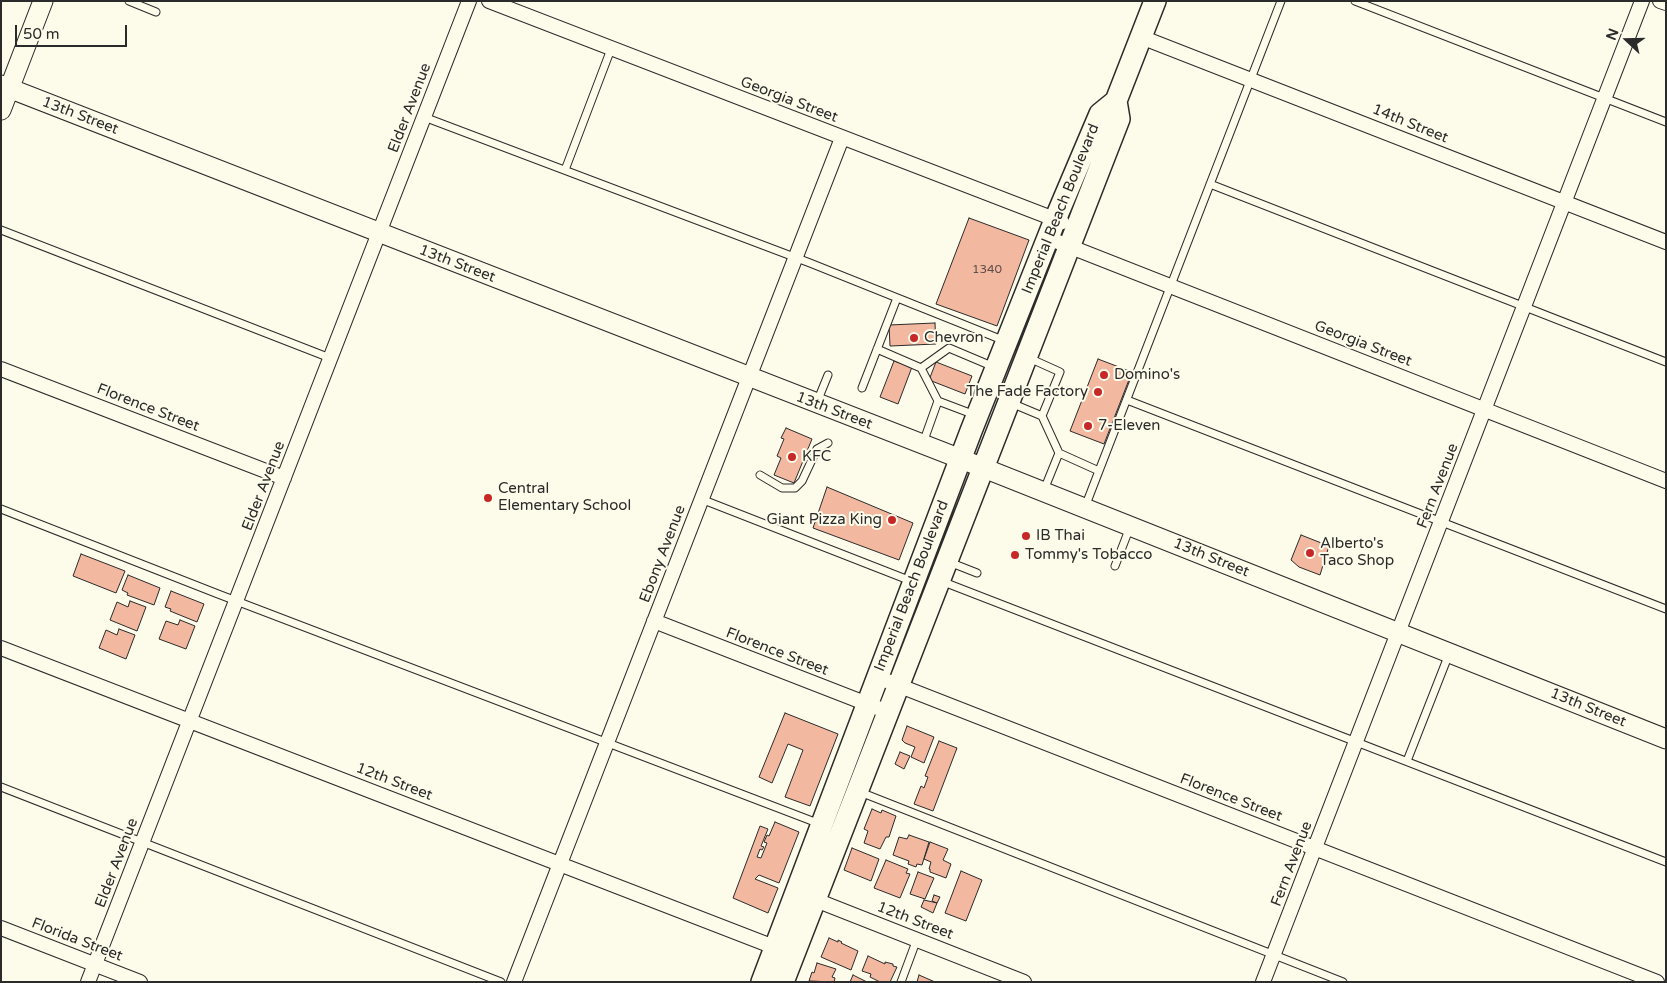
<!DOCTYPE html>
<html>
<head>
<meta charset="utf-8">
<style>
	body { margin:0 }
	#map { position:relative; width:1667px; height:983px; overflow:hidden; background:#fdfbea; font-family:"Varela Round",sans-serif }
	canvas { display:block }
	.frame { position:absolute; inset:0; border:2px solid #2b2b2b; pointer-events:none }
	.north { position:absolute; left:1602px; top:15px; width:50px; height:50px; -webkit-text-stroke:4px #fdfbea; paint-order:stroke; rotate:291deg; font-size:14px; font-weight:700; line-height:20px; text-align:center; color:#2b2b2b }
	.north::after { content:''; display:block; margin:auto; width:18px; height:22px; background:#2b2b2b; clip-path:polygon(50% 0,100% 100%,50% 72%,0 100%) }
	.scale { position:absolute; left:15px; top:25px; width:112px; height:22px; box-sizing:border-box; border:2px solid #2b2b2b; border-top:0; padding-left:6px; font-size:15px; line-height:18px; white-space:nowrap; color:#2b2b2b; -webkit-text-stroke:4px #fdfbea; paint-order:stroke }
</style>
</head>
<body>
<div id="map">
<canvas width="1667" height="983"></canvas>
<div class="frame"></div>
<div class="north">N</div>
<div class="scale">50 m</div>
</div>
<script>
const ctx = document.querySelector('canvas').getContext('2d');
ctx.lineJoin = 'round';
function fill(path, color) { ctx.fillStyle = color; ctx.fill(path, 'evenodd'); }
const shape = rows => new Path2D(rows.map(r => 'M' + r).join(''));
function trace(path, color, width, dash) { ctx.strokeStyle = color; ctx.lineWidth = width; ctx.lineCap = dash ? 'butt' : 'round'; ctx.setLineDash(dash || []); ctx.stroke(path); }
function write(font, color, halo, rows, align = 'center') {
  ctx.font = font + ' "Varela Round",sans-serif'; ctx.lineWidth = 4; ctx.setLineDash([]); ctx.textBaseline = 'middle'; ctx.strokeStyle = halo; ctx.fillStyle = color; for (const [text, x, y, turn = 0] of rows) {
    ctx.save(); ctx.translate(x, y); ctx.rotate((+turn || 0) * Math.PI / 180); ctx.textAlign = isNaN(turn) ? turn : align; if (halo) ctx.strokeText(text, 0, 0); ctx.fillText(text, 0, 0); ctx.restore();
  }
}
const building = shape([
	[969,218,1029,240,997,326,936,304,969,218],
	[935,323,936,344,890,346,889,325,935,323],
	[1098,359,1132,372,1104,444,1070,431,1098,359],
	[894,361,912,367,898,404,880,397,894,361],
	[936,362,972,376,965,394,929,380,936,362],
	[786,428,812,439,794,483,774,475,781,458,777,456,784,439,781,438,786,428],
	[827,487,913,523,899,560,813,528,827,487],
	[1301,535,1329,546,1320,575,1299,567,1291,560,1301,535],
	[81,554,125,571,116,593,73,576,81,554],
	[128,575,160,588,154,605,127,595,128,593,122,590,128,575],
	[171,591,204,604,197,622,170,611,171,609,165,607,171,591],
	[130,601,146,607,137,631,110,620,117,602,128,607,130,601],
	[180,620,195,626,186,649,159,639,166,621,178,625,180,620],
	[119,629,135,635,126,659,99,648,106,630,117,635,119,629],
	[785,713,838,734,810,806,785,797,803,750,788,744,772,783,759,777,785,713],
	[907,726,934,737,924,763,911,757,915,747,905,743,902,740,907,726],
	[939,741,957,748,933,811,914,804,921,786,924,788,928,777,925,776,939,741],
	[900,752,910,756,904,769,895,764,900,752],
	[872,809,881,813,882,810,896,816,889,837,886,837,880,849,864,843,868,831,864,829,872,809],
	[775,822,799,832,779,883,759,875,755,879,778,888,768,913,733,898,760,826,768,829,761,846,764,847,762,850,760,849,757,857,761,858,767,843,764,842,767,835,769,836,775,822],
	[909,835,929,842,922,865,917,864,916,867,908,864,909,861,893,855,899,837,907,839,909,835],
	[930,842,948,849,943,860,951,864,946,878,930,872,930,869,929,869,931,862,924,859,930,842],
	[852,848,879,859,871,881,844,870,852,848],
	[886,860,908,869,906,873,910,874,900,898,874,888,886,860],
	[961,871,982,880,966,921,945,913,961,871],
	[918,872,934,878,925,899,910,894,918,872],
	[934,895,940,897,937,903,932,901,934,895],
	[924,900,937,903,933,913,921,907,924,900],
	[829,938,838,942,838,940,842,942,841,943,858,951,851,970,821,957,829,938],
	[868,956,885,964,885,962,893,964,893,966,897,967,890,982,880,982,870,977,871,974,862,971,868,956],
	[817,963,836,969,832,977,835,978,834,982,809,981,812,972,814,973,817,963],
	[853,975,867,982,850,982,853,975],
	[919,975,935,982,917,982,919,975]
]);
const lane = shape([
	[129,1,156,12],
	[1355,1,1666,122],
	[424,117,810,263,1005,341],
	[565,170,611,49],
	[1210,184,1666,362],
	[1,230,330,358],
	[877,349,921,368,949,348,994,367],
	[1029,358,1060,372,1042,416],
	[921,368,938,401,975,415],
	[862,388,897,298],
	[1127,400,1666,609],
	[817,402,828,375],
	[1011,403,1042,416,1059,453,1099,471],
	[923,443,938,401],
	[760,475,782,488,795,488,802,481,817,449,828,443],
	[1044,490,1059,453],
	[701,499,911,581],
	[1085,507,1281,1],
	[1,509,218,594,820,824],
	[949,562,977,573],
	[1115,566,1130,527],
	[941,581,1666,862],
	[1407,761,1449,654],
	[1,787,501,982],
	[860,792,1343,982],
	[901,982,917,939]
]);
const street = shape([
	[489,1,1062,222],
	[1660,1,1666,3],
	[1141,37,1666,242],
	[1048,238,1666,481],
	[1,369,284,478],
	[654,621,888,712],
	[1,648,774,947],
	[877,677,1657,982],
	[808,897,1024,982],
	[1,928,140,982],
	[88,982,469,1],
	[514,982,842,138],
	[1263,982,1642,1]
]);
const secondary = shape([
	[1,85,961,459,1666,739],
	[1,110,43,1]
]);
const primary = shape([
	[762,982,971,431,1055,220,1100,114,1116,101],
	[783,982,1119,119,1116,101,1155,1]
]);
const markers = [
	[914,338,5,"#c62828"],
	[1104,375,5,"#c62828"],
	[1098,392,5,"#c62828"],
	[1088,426,5,"#c62828"],
	[792,457,5,"#c62828"],
	[488,498,5,"#c62828"],
	[892,520,5,"#c62828"],
	[1026,536,5,"#c62828"],
	[1310,553,5,"#c62828"],
	[1015,555,5,"#c62828"]
];
const numberNames = [
	["1340",987,270]
];
const streetNames = [
	["Georgia Street",789,100,21],
	["Elder Avenue",410,108,-69],
	["13th Street",80,116,21],
	["14th Street",1410,124,22],
	["Imperial Beach Boulevard",1061,209,-68],
	["13th Street",457,264,21],
	["Georgia Street",1363,344,21],
	["Florence Street",148,408,21],
	["13th Street",834,411,21],
	["Elder Avenue",264,486,-69],
	["Fern Avenue",1438,486,-69],
	["Ebony Avenue",663,554,-69],
	["13th Street",1211,558,22],
	["Imperial Beach Boulevard",912,586,-69],
	["Florence Street",777,652,21],
	["13th Street",1588,708,22],
	["12th Street",394,782,21],
	["Florence Street",1231,798,21],
	["Elder Avenue",117,863,-69],
	["Fern Avenue",1292,864,-69],
	["12th Street",915,921,21],
	["Florida Street",77,940,21]
];
const poiNames = [
	["Chevron",924,338],
	["Domino's",1114,375],
	["The Fade Factory",1088,392,"right"],
	["7-Eleven",1098,426],
	["KFC",802,457],
	["Central",498,489],
	["Elementary School",498,506],
	["Giant Pizza King",882,520,"right"],
	["IB Thai",1036,536],
	["Alberto's",1320,544],
	["Taco Shop",1320,561],
	["Tommy's Tobacco",1025,555]
];
fill(building, '#f2b8a0');
trace(building, '#2b2b2b', 1);
trace(lane, '#2b2b2b', 9);
trace(street, '#2b2b2b', 16);
trace(secondary, '#2b2b2b', 21);
trace(primary, '#2b2b2b', 24);
trace(lane, '#fdfbea', 7);
trace(street, '#fdfbea', 14);
trace(secondary, '#fdfbea', 19);
trace(primary, '#fdfbea', 21);
for (const [x, y, r, color] of markers) { const dot = new Path2D(); dot.arc(x, y, r, 0, 2 * Math.PI); ctx.fillStyle = color; ctx.fill(dot); trace(dot, '#fdfbea', 2); }
write('12px', '#5d4e48', null, numberNames);
write('15px', '#2b2b2b', '#fdfbea', streetNames);
write('15px', '#2b2b2b', '#fdfbea', poiNames, 'left');
</script>
</body>
</html>
